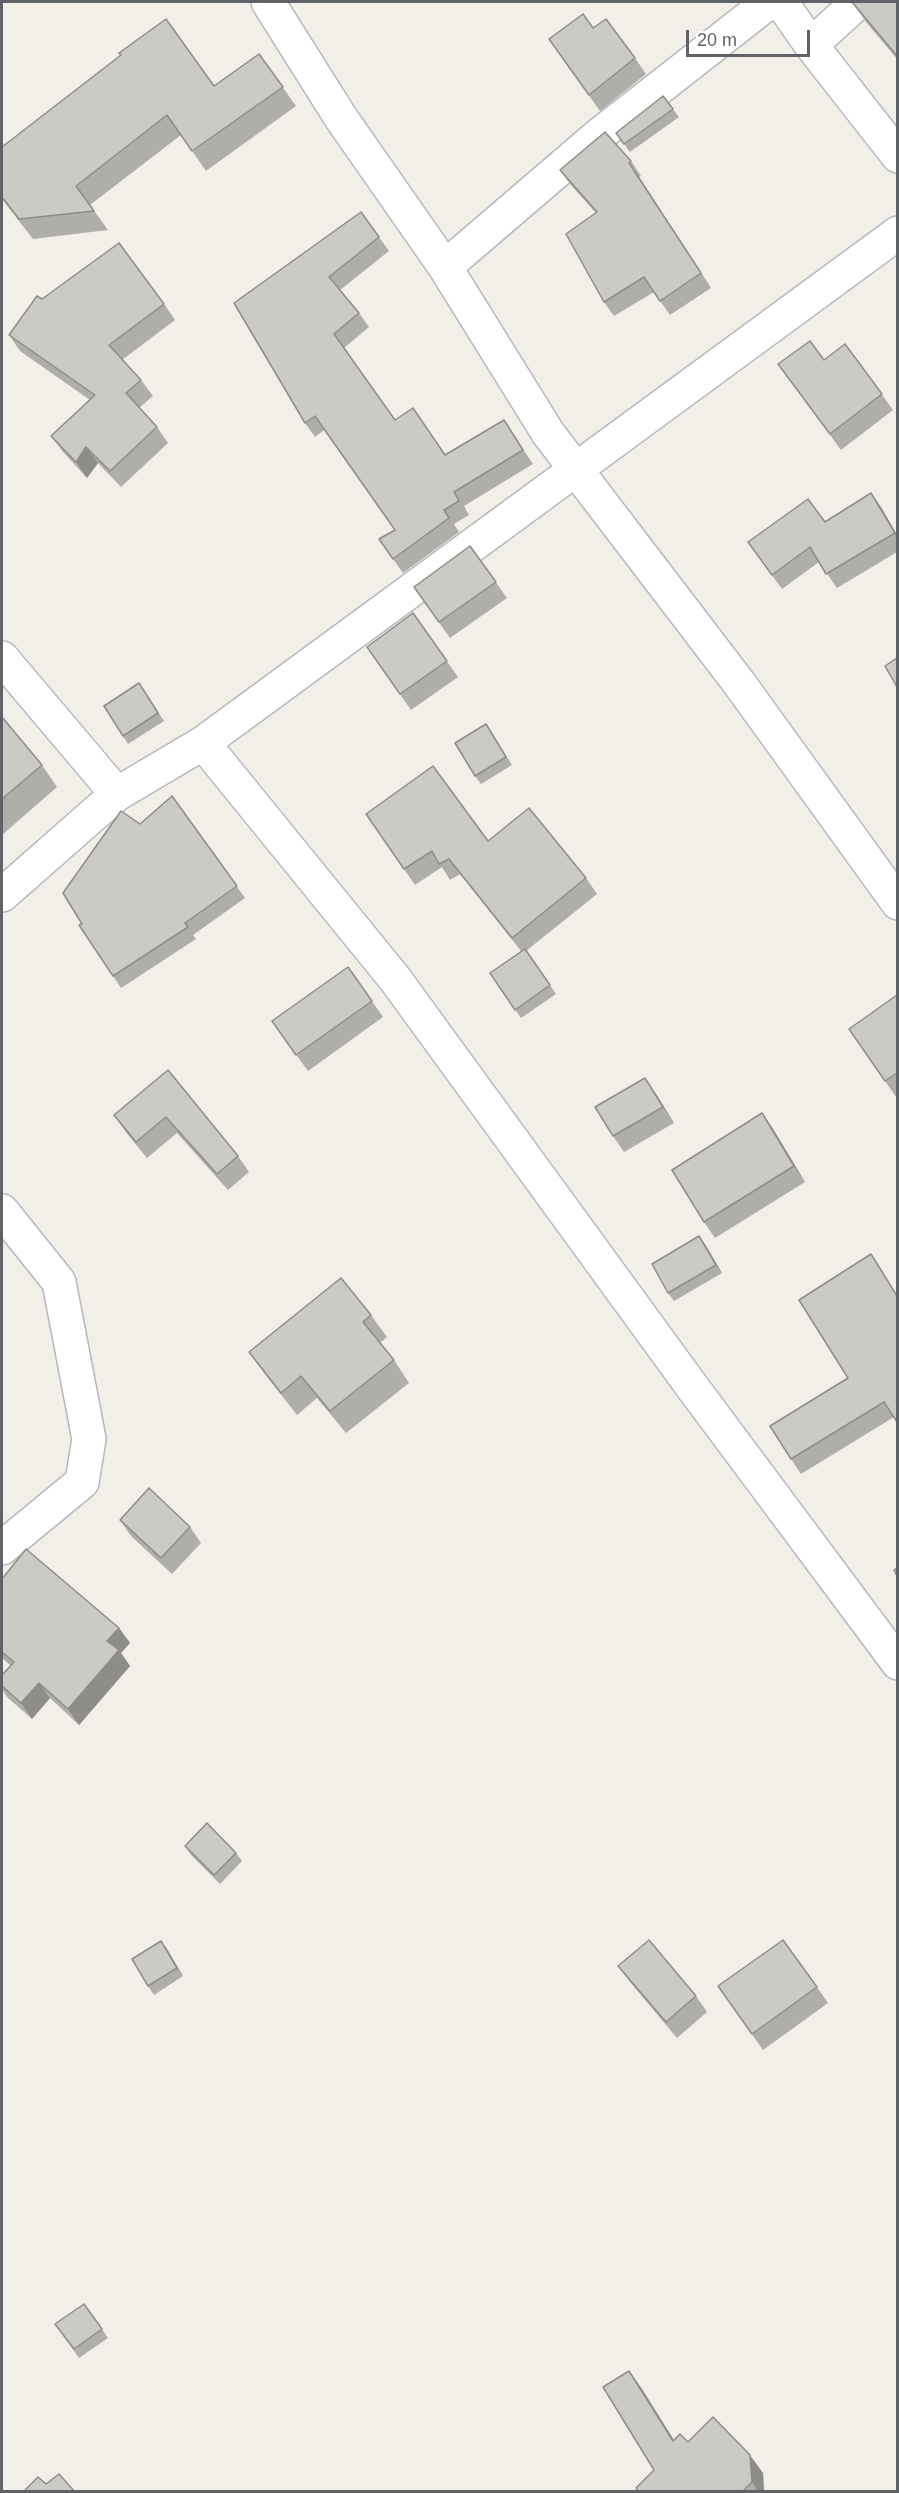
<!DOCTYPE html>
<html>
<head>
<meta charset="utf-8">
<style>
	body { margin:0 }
	#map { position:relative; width:899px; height:2493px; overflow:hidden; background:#f1efe8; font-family:Arial,sans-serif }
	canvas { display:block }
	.frame { position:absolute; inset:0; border:3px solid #5f6368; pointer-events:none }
	.scale { position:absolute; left:686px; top:30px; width:124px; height:27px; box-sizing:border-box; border:3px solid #5f6368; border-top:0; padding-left:8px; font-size:18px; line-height:21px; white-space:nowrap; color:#5f6368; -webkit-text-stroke:4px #fff; paint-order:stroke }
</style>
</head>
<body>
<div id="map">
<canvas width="899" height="2493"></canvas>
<div class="frame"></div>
<div class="scale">20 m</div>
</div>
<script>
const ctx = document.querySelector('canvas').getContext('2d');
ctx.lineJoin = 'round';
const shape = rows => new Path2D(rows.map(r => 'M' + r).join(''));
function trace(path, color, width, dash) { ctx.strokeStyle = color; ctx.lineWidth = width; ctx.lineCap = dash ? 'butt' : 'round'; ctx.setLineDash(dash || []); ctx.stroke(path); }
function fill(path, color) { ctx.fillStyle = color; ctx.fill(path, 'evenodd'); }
const minor = shape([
	[268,2,341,118,445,267,548,433,739,683,898,903],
	[781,2,811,45,858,2],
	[811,45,898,156],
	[445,267,599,135,769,2],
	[2,658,117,794,2,895],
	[203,743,395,979,693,1388,898,1663],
	[117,794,203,743,898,233],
	[2,1211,59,1282,89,1439,82,1482,2,1548]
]);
const wall = shape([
	[852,2,897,2,897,59,866,22],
	[593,28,635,58,646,74,600,111,549,39],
	[259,54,296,106,206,171,181,135,90,205,108,230,33,239,2,199,2,147,214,86],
	[663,96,679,117,630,152,616,133],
	[631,161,641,176,639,177,711,288,670,315,654,292,614,316,604,302,596,213,570,184,560,170],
	[361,212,389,251,340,290,359,313,369,327,344,348,395,420,445,455,513,434,533,464,464,506,469,515,454,524,459,532,403,573,379,539,395,530,324,430,315,437,305,423,234,303],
	[42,299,164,304,175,320,122,360,141,380,153,396,139,408,157,427,168,443,121,487,98,463,87,478,63,452,51,436,90,400,20,351,9,335],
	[845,344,893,410,841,450,778,364,824,360],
	[881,507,897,535,897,552,837,588,819,562,782,589,748,542],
	[470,546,507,598,450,638,414,587],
	[413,613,458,677,411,710,367,647],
	[139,683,164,721,128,744,104,706],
	[2,717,42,765,57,787,2,835],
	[486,724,512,765,481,784,475,776],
	[172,796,245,898,193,935,196,939,121,988,113,976,82,924,140,824],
	[366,814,488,841,586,878,597,894,526,951,556,994,521,1018,490,973,521,951,460,874,450,880,442,867,415,885],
	[348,967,383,1017,308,1071,272,1021],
	[897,995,897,1096,896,1097,849,1029],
	[168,1070,238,1156,249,1172,228,1190,177,1133,147,1158,125,1131,114,1115],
	[656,1094,674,1123,624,1152,613,1136],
	[762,1113,773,1129,805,1182,715,1238,704,1222],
	[699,1236,722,1273,674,1301,668,1293],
	[881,1269,894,1417,801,1474,791,1459,848,1378],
	[371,1315,387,1337,380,1343,394,1360,409,1383,346,1433,317,1398,297,1415,265,1374,249,1352],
	[120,1520,190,1527,201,1543,172,1574,131,1536],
	[2,1579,119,1628,130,1643,121,1653,130,1666,79,1725,50,1698,32,1719,7,1697,2,1689,2,1675,11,1666,2,1658],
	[185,1846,236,1853,242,1861,220,1884,191,1855],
	[161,1941,183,1976,154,1995,148,1986],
	[618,1966,696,1996,707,2012,677,2038,630,1982],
	[718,1986,817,1987,828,2003,763,2050],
	[55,2324,102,2329,108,2338,79,2358],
	[629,2371,642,2389,674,2440,688,2442,763,2473,764,2492,639,2492,654,2470]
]);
const shadedWall = shape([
	[629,163,639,177,711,288,701,273],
	[86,447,98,463,87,478,76,462],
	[871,493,881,507,897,535,897,537],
	[645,1078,656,1094,674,1123,663,1107],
	[762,1113,773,1129,805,1182,794,1166],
	[699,1236,705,1244,722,1273,716,1265],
	[119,1628,130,1643,121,1653,130,1666,79,1725,68,1709,107,1641],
	[39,1683,50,1698,32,1719,21,1703],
	[161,1941,167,1949,183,1976,177,1968],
	[629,2371,642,2389,686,2460,673,2441],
	[750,2455,763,2473,764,2492,758,2492,752,2482]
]);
const building = shape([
	[852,2,897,2,897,56,852,2],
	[583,14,593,28,606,19,635,58,589,95,549,39,583,14],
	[166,19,214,86,259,54,283,87,192,151,167,115,76,186,94,211,19,219,2,197,2,147,121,55,119,53,166,19],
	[663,96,673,109,624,144,616,133,663,96],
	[605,132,631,161,629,163,701,273,660,301,644,277,604,302,566,234,597,212,560,170,605,132],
	[361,212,379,237,329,277,359,313,334,334,395,420,413,408,445,455,504,420,523,450,454,492,459,501,444,510,449,518,393,559,379,539,395,530,315,416,305,423,234,303,361,212],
	[119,243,164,304,109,345,141,380,126,393,157,427,110,471,86,447,76,462,51,436,95,395,9,335,37,296,42,299,119,243],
	[810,341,824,360,845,344,882,394,830,434,778,364,810,341],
	[871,493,895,533,826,574,810,547,772,575,748,542,808,499,825,522,871,493],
	[470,546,496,582,439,622,414,587,470,546],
	[413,613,447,661,400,694,367,647,413,613],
	[897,658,897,687,885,666,897,658],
	[139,683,158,713,123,736,104,706,139,683],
	[2,717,42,765,2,799,2,717],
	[486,724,506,757,475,776,455,743,486,724],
	[433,766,488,841,529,808,586,878,512,938,449,859,439,864,432,851,404,869,366,814,433,766],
	[172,796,237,886,185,923,188,927,113,976,79,925,82,924,63,893,121,811,140,824,172,796],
	[525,949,550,985,515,1010,490,973,525,949],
	[348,967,372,1001,296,1055,272,1021,348,967],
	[897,995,897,1073,885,1081,849,1029,897,995],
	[168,1070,238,1156,217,1174,166,1117,136,1142,114,1115,168,1070],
	[645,1078,663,1107,613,1136,595,1107,645,1078],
	[762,1113,794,1166,704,1222,672,1170,762,1113],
	[699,1236,716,1265,668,1293,652,1264,699,1236],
	[871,1254,897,1296,897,1422,884,1402,791,1459,770,1426,848,1378,799,1300,871,1254],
	[341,1278,371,1315,363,1322,394,1360,330,1411,301,1376,281,1393,249,1352,341,1278],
	[149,1488,190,1527,161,1558,120,1520,149,1488],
	[26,1549,119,1628,107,1641,119,1650,68,1709,39,1683,21,1703,2,1686,2,1675,14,1662,2,1652,2,1579,26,1549],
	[897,1568,897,1576,894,1570,897,1568],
	[207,1823,236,1853,214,1875,185,1846,207,1823],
	[649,1940,696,1996,666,2022,618,1966,649,1940],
	[783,1940,817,1987,752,2034,718,1986,783,1940],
	[161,1941,177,1968,148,1986,132,1959,161,1941],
	[84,2304,102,2329,74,2349,55,2324,84,2304],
	[629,2371,673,2441,680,2434,688,2442,713,2417,750,2455,752,2482,742,2492,639,2492,636,2488,654,2470,603,2387,629,2371],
	[59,2474,75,2492,23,2492,38,2477,46,2484,59,2474]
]);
trace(minor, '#b5b8bc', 36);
trace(minor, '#fff', 33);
fill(wall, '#afaea9');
fill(shadedWall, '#8f8d8a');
fill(building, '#cccac5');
trace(building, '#8f8d8a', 1.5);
</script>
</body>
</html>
